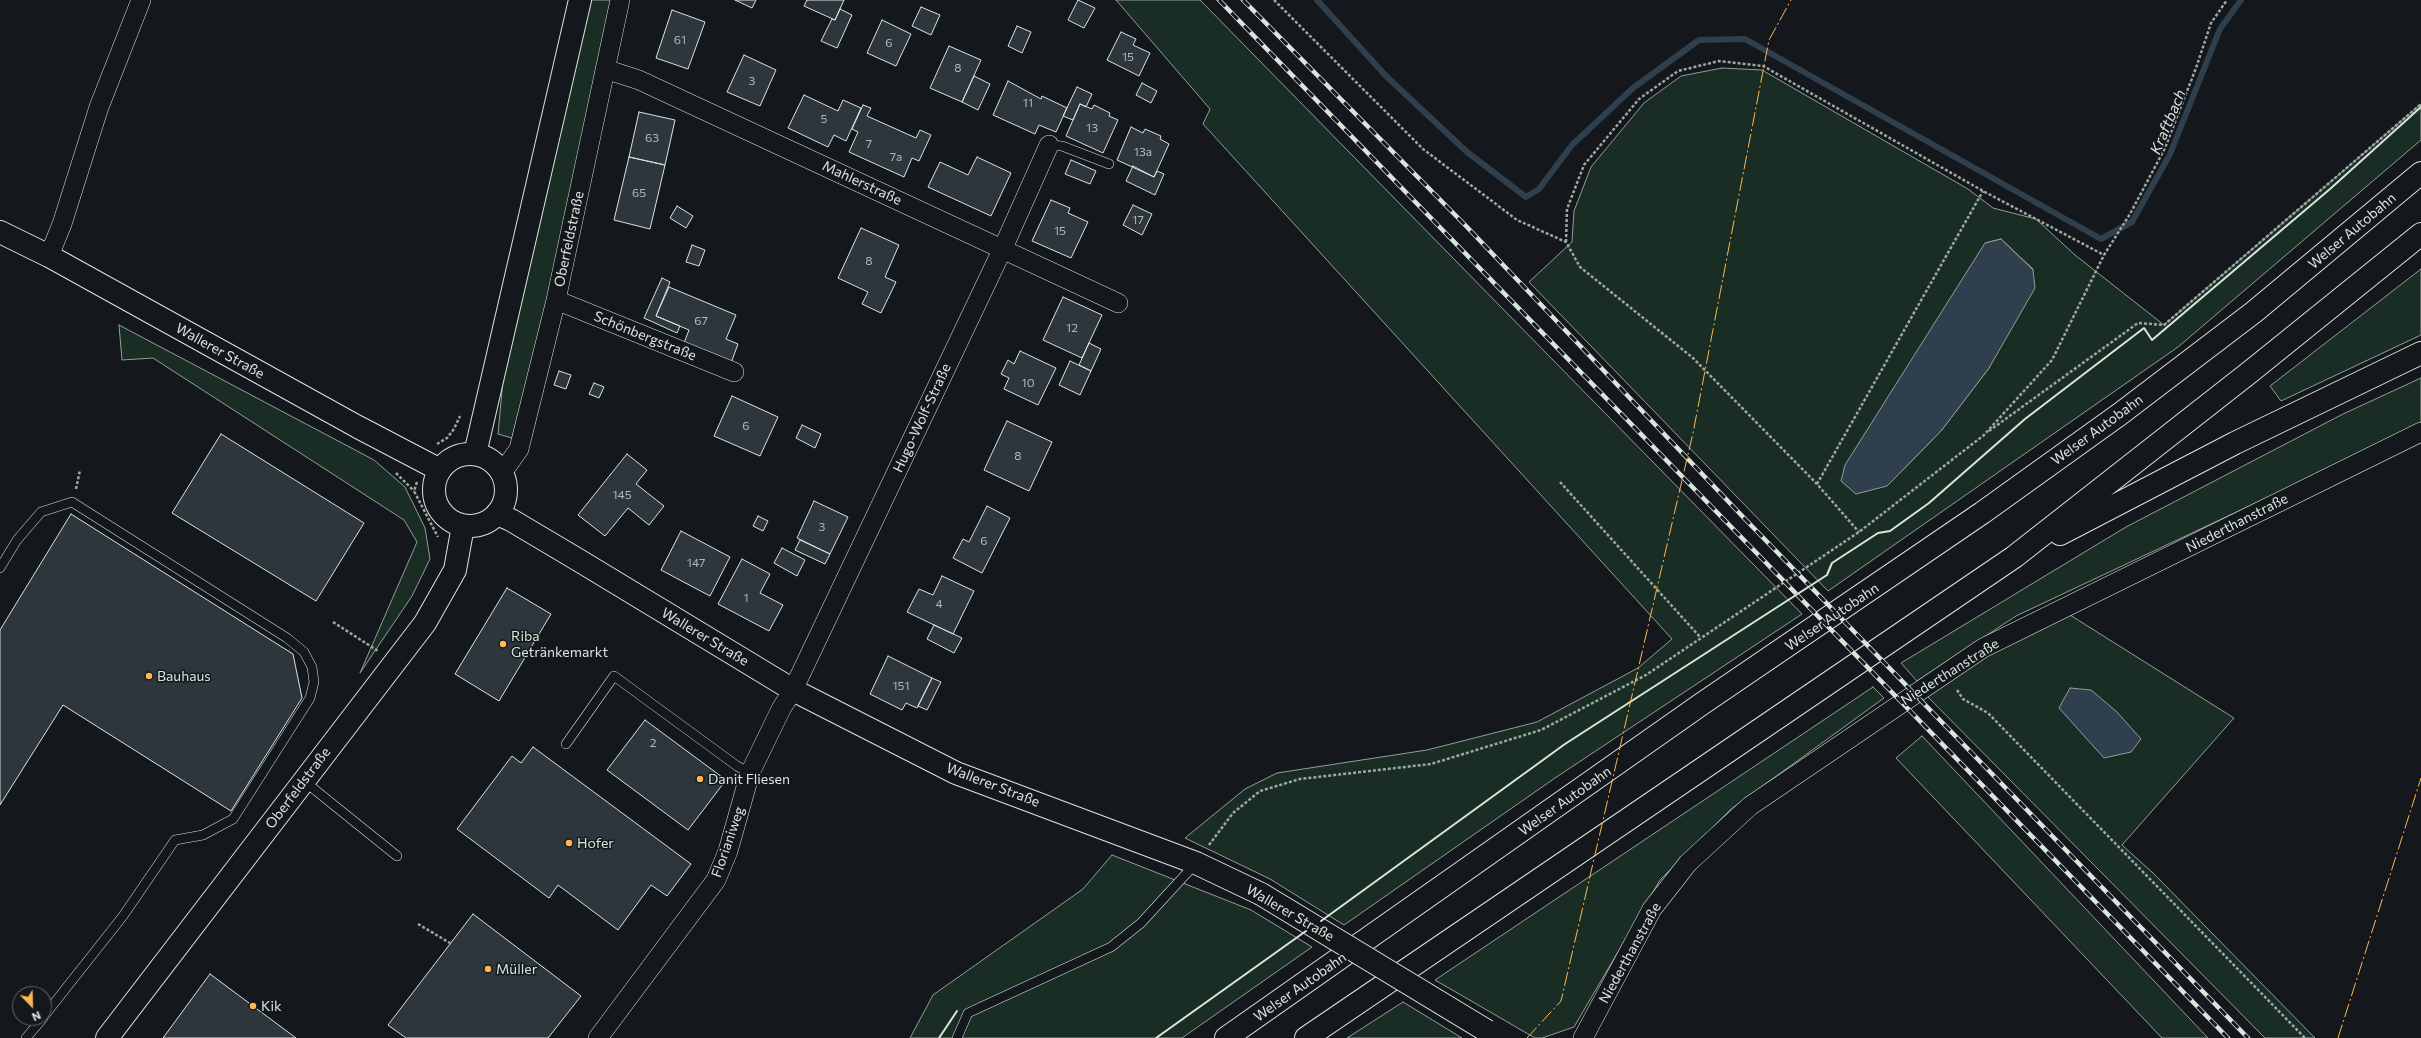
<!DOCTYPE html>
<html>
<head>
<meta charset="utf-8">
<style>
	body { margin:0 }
	#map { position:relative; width:2421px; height:1038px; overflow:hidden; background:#14181c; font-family:Commissioner,sans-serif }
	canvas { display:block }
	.north { position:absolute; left:12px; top:986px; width:40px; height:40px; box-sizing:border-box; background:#14181c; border:1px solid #626a69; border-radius:50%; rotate:157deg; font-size:11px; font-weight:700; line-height:16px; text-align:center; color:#d8e6dc }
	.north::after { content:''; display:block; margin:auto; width:14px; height:18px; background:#ffb74d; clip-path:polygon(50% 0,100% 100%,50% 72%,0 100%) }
</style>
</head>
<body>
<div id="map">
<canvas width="2421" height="1038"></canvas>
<div class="north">N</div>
</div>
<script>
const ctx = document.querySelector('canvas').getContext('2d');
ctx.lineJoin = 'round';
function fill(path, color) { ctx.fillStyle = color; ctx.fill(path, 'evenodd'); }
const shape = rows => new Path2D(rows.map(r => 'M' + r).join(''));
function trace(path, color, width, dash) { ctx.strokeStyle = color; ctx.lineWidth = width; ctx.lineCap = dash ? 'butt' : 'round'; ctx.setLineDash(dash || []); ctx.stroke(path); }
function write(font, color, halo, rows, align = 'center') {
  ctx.font = font + ' Commissioner,sans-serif'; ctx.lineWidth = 3; ctx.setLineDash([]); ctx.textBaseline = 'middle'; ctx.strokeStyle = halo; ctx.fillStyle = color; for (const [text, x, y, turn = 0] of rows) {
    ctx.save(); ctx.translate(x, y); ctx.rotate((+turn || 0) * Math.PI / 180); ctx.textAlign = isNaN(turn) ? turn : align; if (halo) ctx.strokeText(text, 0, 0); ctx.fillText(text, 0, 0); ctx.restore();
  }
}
const green = shape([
	[590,0,612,0,583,163,512,438,498,434,503,380,590,0],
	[1116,0,1200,0,1802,614,1555,778,1344,925,1270,879,1185,838,1245,789,1277,773,1427,750,1537,722,1638,668,1672,639,1203,124,1210,109,1116,0],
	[1722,68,1762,70,1968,189,1993,208,2036,219,2075,255,2164,325,2421,104,2421,140,2178,347,1828,591,1529,282,1572,242,1574,211,1591,167,1644,103,1681,76,1722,68],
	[2001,239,2033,269,1989,368,1941,431,1887,486,1985,243,2001,239],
	[2421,269,2421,335,2281,401,2270,386,2421,269],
	[119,325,374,460,405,487,425,528,430,559,412,596,360,673,417,542,404,520,153,358,122,360,119,325],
	[2421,378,2421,422,2353,457,2016,616,1917,681,1901,663,2126,527,2343,414,2421,378],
	[2070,615,2234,718,2122,845,2153,873,2315,1038,2265,1038,1924,693,1961,667,2070,615],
	[1873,687,1884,698,1731,809,1660,880,1574,1027,1542,1038,1535,1038,1435,980,1873,687],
	[1922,736,2208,1038,2162,1038,1896,758,1922,736],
	[1112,855,1251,910,1312,947,1182,1038,910,1038,933,995,1083,889,1112,855],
	[1403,1002,1462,1038,1347,1038,1403,1002]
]);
const water = shape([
	[2001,239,2033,270,2035,288,1989,368,1941,431,1887,486,1856,494,1841,481,1845,465,1985,243,2001,239],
	[2070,688,2091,690,2117,712,2141,739,2131,752,2104,758,2059,708,2070,688]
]);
const stream = shape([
	[1317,0,1386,76,1467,152,1526,197,1539,189,1572,145,1633,88,1699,40,1745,39,2101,239,2132,222,2170,154,2220,29,2241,0]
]);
const building = shape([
	[735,0,756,0,752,8,735,0],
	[807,0,844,0,835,20,804,6,807,0],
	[1078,0,1095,8,1084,28,1068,20,1078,0],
	[921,7,940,15,931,35,912,26,921,7],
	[840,9,852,15,837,48,821,41,832,19,835,20,840,9],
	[672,10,705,22,688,69,656,58,672,10],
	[882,20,911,34,896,66,867,53,882,20],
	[1017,26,1031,32,1022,53,1008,46,1017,26],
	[1121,32,1136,39,1133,45,1150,53,1139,76,1107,60,1121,32],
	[949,46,981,60,962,102,930,88,949,46],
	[744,55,776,70,760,106,727,92,744,55],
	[974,76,990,84,978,110,962,102,974,76],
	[1008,81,1041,99,1042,96,1067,108,1056,132,1039,125,1035,134,993,115,1008,81],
	[1142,83,1157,91,1151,103,1136,95,1142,83],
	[1077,87,1092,94,1086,107,1080,104,1073,120,1063,116,1077,87],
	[804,95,838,111,843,100,861,108,846,141,834,135,828,147,788,128,804,95],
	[1080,104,1092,109,1094,105,1110,113,1109,116,1118,120,1103,153,1066,136,1080,104],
	[863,105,871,108,867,116,916,138,920,130,931,135,919,161,912,158,904,177,849,152,858,132,852,129,863,105],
	[639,112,675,120,665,165,629,157,639,112],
	[1131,127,1143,133,1145,129,1161,136,1160,139,1169,144,1154,177,1117,160,1131,127],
	[629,157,665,165,650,229,614,220,629,157],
	[977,157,1011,173,991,216,928,187,940,162,968,175,977,157],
	[1071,160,1096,171,1090,184,1065,174,1071,160],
	[1133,166,1154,177,1157,171,1164,174,1155,195,1126,181,1133,166],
	[1051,200,1070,208,1068,213,1088,222,1071,258,1032,241,1051,200],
	[1133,205,1152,214,1142,235,1123,225,1133,205],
	[677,206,693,216,686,228,670,218,677,206],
	[861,228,899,245,885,277,896,282,881,313,862,304,868,292,838,278,861,228],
	[692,245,705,250,699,266,686,262,692,245],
	[662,278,670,282,656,316,680,326,677,333,644,318,662,278],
	[669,287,736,315,726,339,738,344,731,363,684,343,689,330,656,316,669,287],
	[1063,297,1102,315,1082,358,1043,340,1063,297],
	[1089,343,1101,349,1091,371,1079,365,1089,343],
	[1020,351,1056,368,1038,405,1004,389,1009,378,1001,374,1008,360,1014,364,1020,351],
	[1070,361,1091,371,1080,395,1059,385,1070,361],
	[559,371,571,375,566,389,554,385,559,371],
	[594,383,604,387,599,398,589,394,594,383],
	[732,396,778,417,760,456,714,436,732,396],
	[1007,421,1052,442,1029,491,984,470,1007,421],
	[802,425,821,434,815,448,796,438,802,425],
	[221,434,364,523,316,601,172,513,221,434],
	[627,454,647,470,636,484,664,506,649,525,628,508,605,536,578,515,627,454],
	[814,501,848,517,830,554,797,538,814,501],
	[987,506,1010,518,982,573,953,558,963,539,969,542,987,506],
	[71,514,293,654,302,698,231,811,63,705,0,805,0,630,71,514],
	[758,516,768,521,763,531,753,526,758,516],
	[681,531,730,557,710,596,661,570,681,531],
	[800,540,830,554,825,564,795,550,800,540],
	[782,548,805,560,797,576,774,563,782,548],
	[742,559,770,574,760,593,783,605,769,631,718,604,742,559],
	[942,576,974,591,953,634,907,612,919,589,933,595,942,576],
	[507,588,551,614,499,701,455,674,507,588],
	[934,625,962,638,954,653,927,639,934,625],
	[888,656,932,678,917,708,906,703,902,710,870,694,888,656],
	[932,678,941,682,927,710,918,706,932,678],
	[645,720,726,780,688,830,607,770,645,720],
	[533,747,691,864,667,896,651,885,618,930,558,885,549,898,457,829,512,756,521,763,533,747],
	[473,914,581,996,548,1038,406,1038,388,1025,473,914],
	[210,974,296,1038,163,1038,210,974]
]);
const path = shape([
	[1274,0,1423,149,1517,220,1566,242,1580,267,1693,358,1817,484,1859,532],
	[1566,242,1567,209,1584,165,1639,99,1678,71,1719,61,1763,66,1983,191,2104,255],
	[1989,431,2138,323,2164,325,2421,104],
	[437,444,447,438,454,429,460,416],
	[396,473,414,491],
	[417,482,414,491,438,537],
	[1560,482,1700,637],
	[1817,484,1983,191],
	[76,489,80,470],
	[333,622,378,651],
	[1957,690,1963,699,1988,713,2305,1038],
	[1209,845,1233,813,1260,791,1300,779,1431,764,1541,730,1646,675,1859,532,1984,435,2052,360,2104,255,2130,214,2165,148,2196,68,2211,23,2227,0],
	[418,924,450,943]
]);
const service = shape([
	[1049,145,1062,146,1109,164],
	[0,568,17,540,41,512,72,502,287,638,304,652,312,667,314,682,310,698,233,819,203,835,175,840,123,916,44,1016],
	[566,744,614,676,737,766,750,773],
	[304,781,397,856],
	[26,1038,43,1018],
	[957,1038,968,1013,1111,947,1141,923,1196,863]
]);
const minor = shape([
	[605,69,639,80,1118,303],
	[49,256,62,224,99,107,141,0],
	[556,300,734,372],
	[502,473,519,449,556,300,620,0],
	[598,1038,716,880,728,851,750,773,781,709,793,690,1003,248,1049,145],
	[1583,1038,1652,909,1688,863,1750,806,1983,648,2421,432]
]);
const tertiary = shape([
	[0,232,49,256,358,427,440,470],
	[497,514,511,520,580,561,793,690,956,773,1196,863,1261,894]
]);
const secondary = shape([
	[475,454,580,0],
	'434 490a36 36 0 1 1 72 0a36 36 0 1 1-72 0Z',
	[107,1038,425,623,455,570,463,526]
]);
const motorway = shape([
	[2060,534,2235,443,2421,353],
	[1226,1038,1703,703,1982,513,2120,414,2254,312,2421,173],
	[1306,1038,2014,557,2250,372,2421,234]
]);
const rail = shape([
	[1219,0,2228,1038],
	[1243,0,1467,227,1745,519,2248,1038]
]);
const tertiaryBridge = shape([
	[1261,894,1487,1031]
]);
const wall = shape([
	[1321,921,1565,744,1827,575,1832,563,1878,533,1890,531,1929,503,2025,419,2144,328,2152,340,2330,189,2421,107],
	[939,1038,957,1011],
	[1156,1038,1306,931]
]);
const power = shape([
	[1527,1038,1561,1001,1693,433,1769,40,1791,0],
	[2338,1038,2421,778]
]);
const markers = [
	[503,644,4,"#ffb74d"],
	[149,676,4,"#ffb74d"],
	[700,779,4,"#ffb74d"],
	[569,843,4,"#ffb74d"],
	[488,969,4,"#ffb74d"],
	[253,1006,4,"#ffb74d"]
];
const numberNames = [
	["61",680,40],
	["6",889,43],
	["15",1128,57],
	["8",958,68],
	["3",752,81],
	["11",1028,103],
	["5",824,119],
	["13",1092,128],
	["63",652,138],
	["7",869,144],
	["13a",1143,152],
	["7a",896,157],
	["65",639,193],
	["17",1138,220],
	["15",1060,231],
	["8",869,261],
	["67",701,321],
	["12",1072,328],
	["10",1028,383],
	["6",746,426],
	["8",1018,456],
	["145",622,495],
	["3",822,527],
	["6",984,541],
	["147",696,563],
	["1",746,598],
	["4",939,604],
	["151",901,686],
	["2",653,743]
];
const streetNames = [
	["Mahlerstraße",862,183,25],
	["Welser Autobahn",2352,231,-40],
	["Oberfeldstraße",569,239,-78],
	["Schönbergstraße",645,336,22],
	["Wallerer Straße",220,351,29],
	["Hugo-Wolf-Straße",922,418,-65],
	["Welser Autobahn",2097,430,-36],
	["Niederthanstraße",2237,523,-27],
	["Welser Autobahn",1832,617,-34],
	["Wallerer Straße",705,637,31],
	["Niederthanstraße",1950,672,-32],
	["Wallerer Straße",993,785,21],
	["Oberfeldstraße",298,788,-53],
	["Welser Autobahn",1565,801,-35],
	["Florianiweg",728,842,-71],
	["Wallerer Straße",1290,913,30],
	["Niederthanstraße",1630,953,-61],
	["Welser Autobahn",1300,987,-35]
];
const poiNames = [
	["Riba",511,636],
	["Getränkemarkt",511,652],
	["Bauhaus",157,676],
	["Danit Fliesen",708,779],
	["Hofer",577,843],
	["Müller",496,969],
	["Kik",261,1006]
];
const waterNames = [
	["Kraftbach",2168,122,-67]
];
fill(green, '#1a2d24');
trace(green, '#939e99', 1);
fill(water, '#2f3f4d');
trace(water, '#939e99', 1);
trace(stream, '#2f3f4d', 6);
fill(building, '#2c363c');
trace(building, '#d8e6dc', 1);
trace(service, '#d8e6dc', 10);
trace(minor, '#d8e6dc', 20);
trace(tertiary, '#d8e6dc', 24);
trace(secondary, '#d8e6dc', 24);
trace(motorway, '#d8e6dc', 24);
trace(path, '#9da8a2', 2.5, [3, 2]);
trace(service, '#14181c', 9);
trace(minor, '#14181c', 19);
trace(tertiary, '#14181c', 22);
trace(secondary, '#14181c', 22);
trace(motorway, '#14181c', 22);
trace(rail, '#d8e6dc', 4.5);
trace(rail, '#14181c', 3, [9]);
trace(tertiaryBridge, '#d8e6dc', 24, []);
trace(tertiaryBridge, '#14181c', 22);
trace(wall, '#d8e6dc', 2);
trace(power, '#ffb74d', 1, [14, 3, 2, 3]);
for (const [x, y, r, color] of markers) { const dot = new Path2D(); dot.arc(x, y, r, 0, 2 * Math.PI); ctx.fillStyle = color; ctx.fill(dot); trace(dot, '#14181c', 1.5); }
write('12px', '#adbab4', null, numberNames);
write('14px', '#d8e6dc', '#14181c', streetNames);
write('14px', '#d8e6dc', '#14181c', poiNames, 'left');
write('italic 15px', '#d8e6dc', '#14181c', waterNames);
</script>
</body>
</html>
